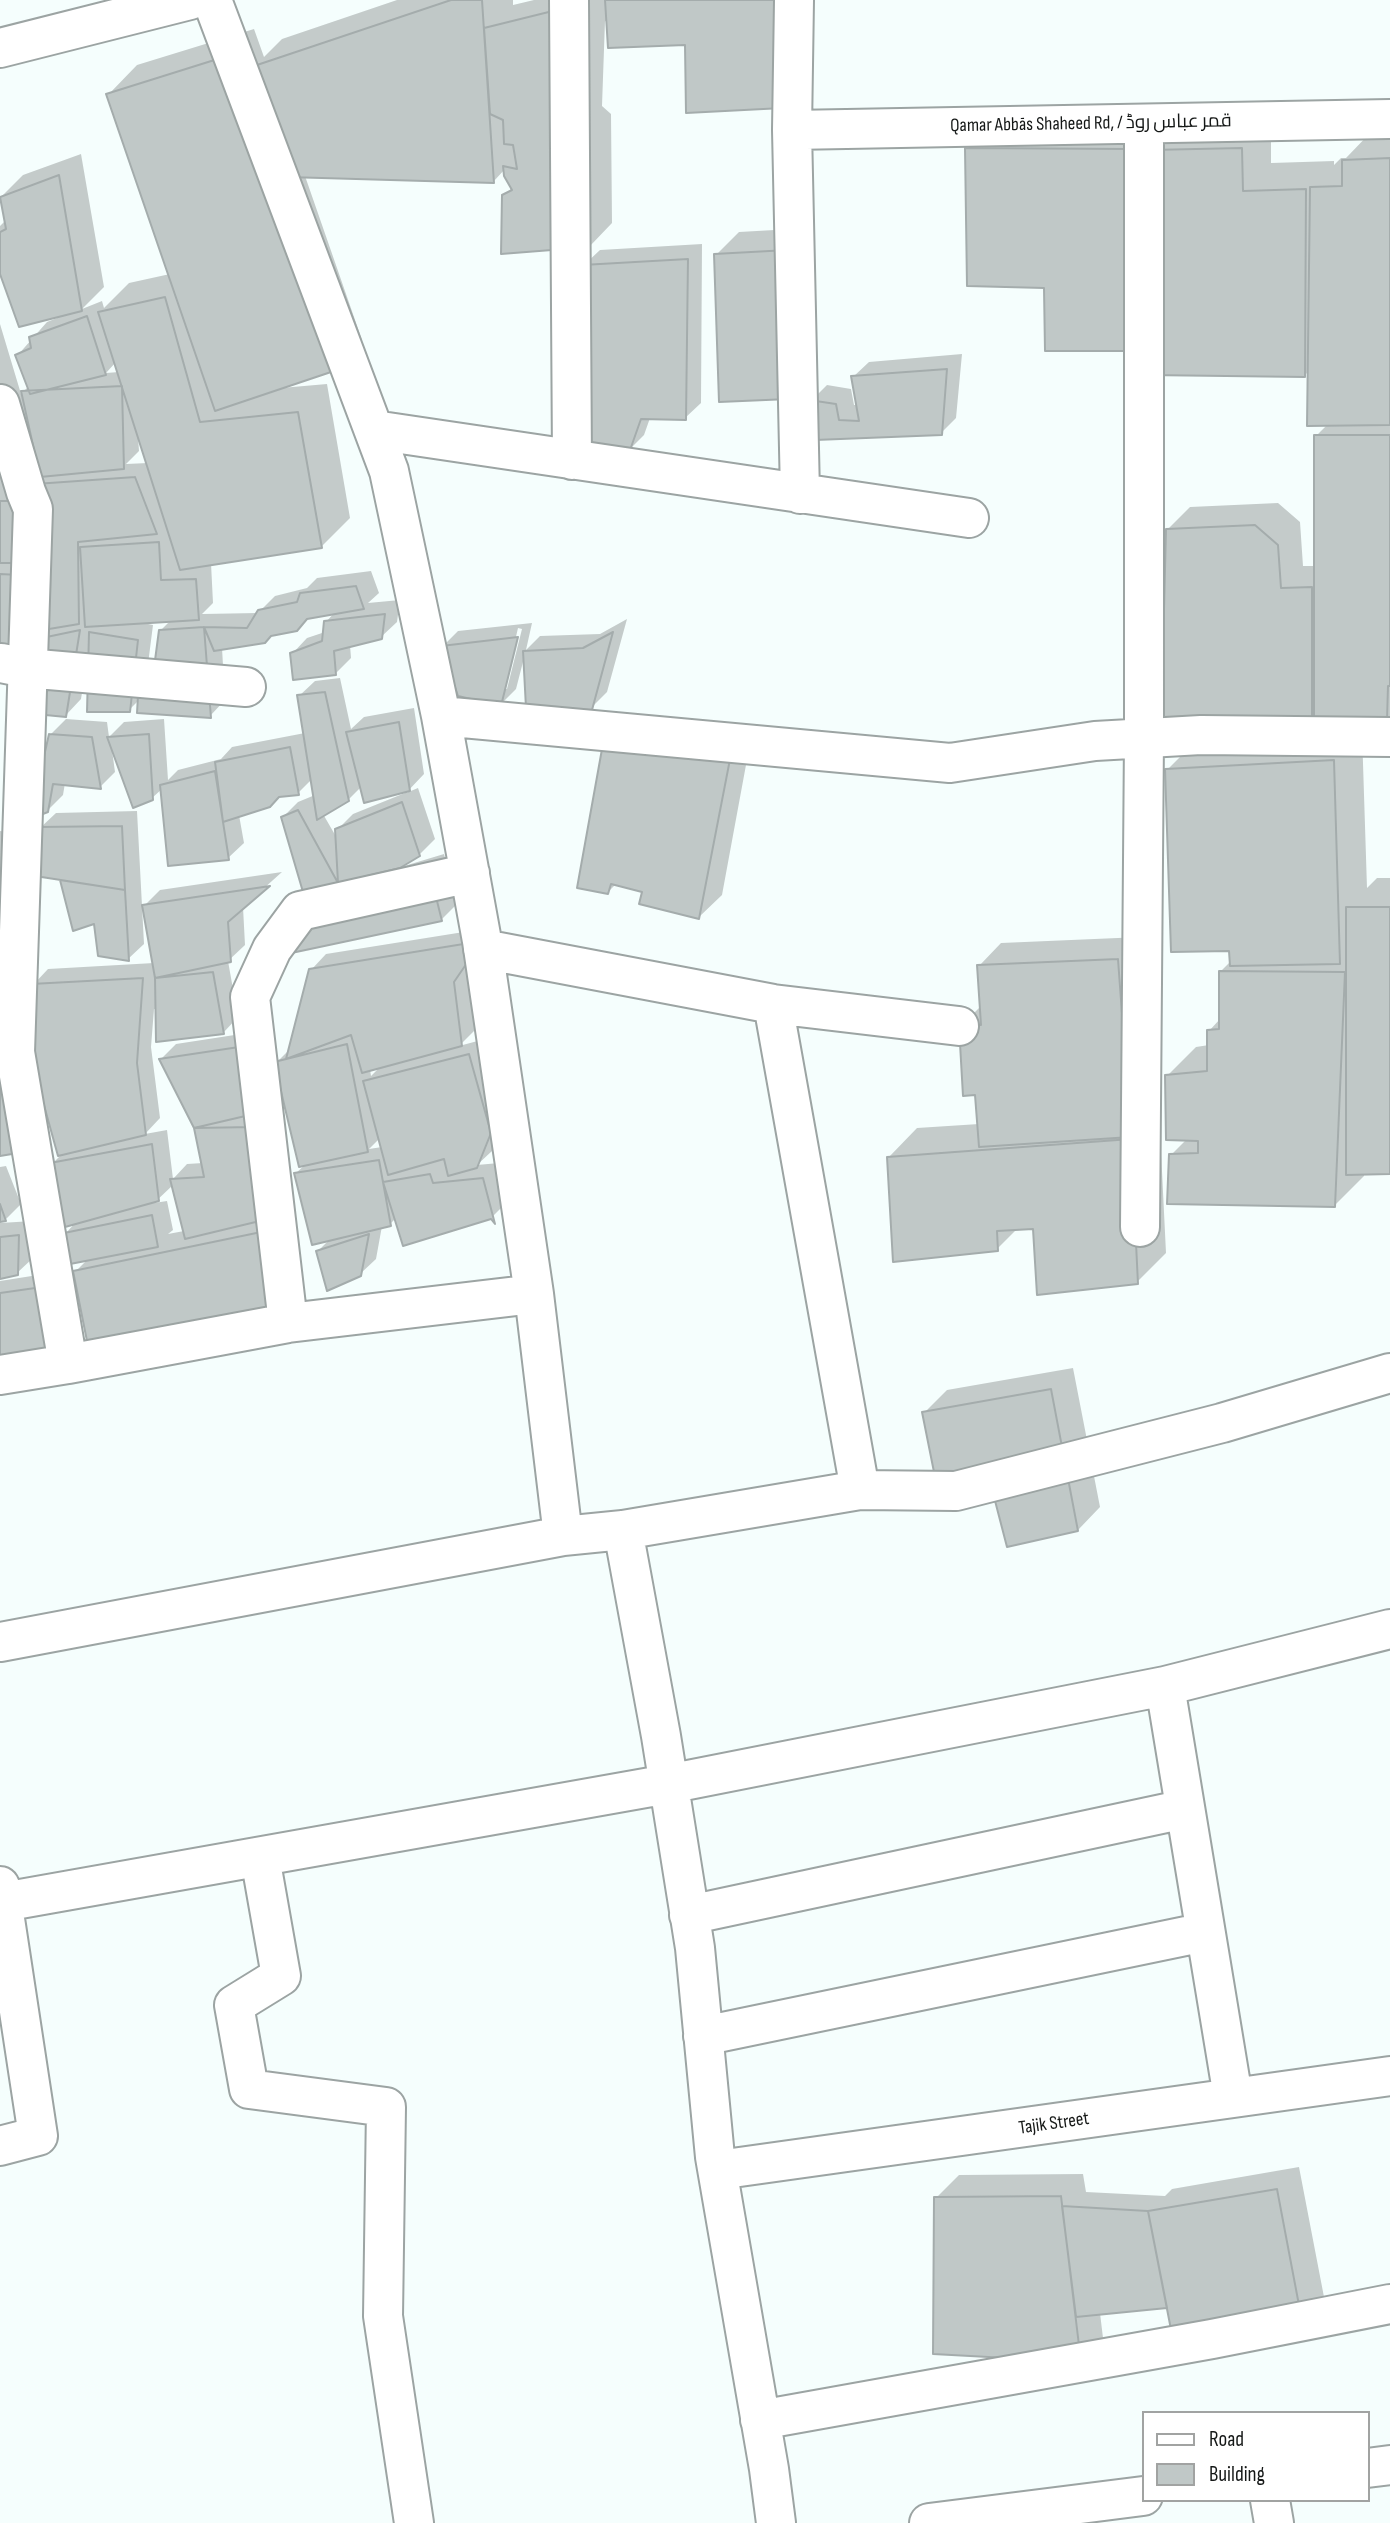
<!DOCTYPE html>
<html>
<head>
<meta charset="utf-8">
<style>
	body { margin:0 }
	#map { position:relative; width:1390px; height:2523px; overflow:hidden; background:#f5fefd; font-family:"Sofia Sans Condensed",sans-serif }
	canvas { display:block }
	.legend { position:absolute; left:1142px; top:2411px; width:228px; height:91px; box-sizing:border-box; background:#fff; border:2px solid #a1a3a2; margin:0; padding:9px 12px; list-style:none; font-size:21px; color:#151817 }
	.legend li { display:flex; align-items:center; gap:14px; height:35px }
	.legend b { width:35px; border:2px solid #a1a3a2 }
</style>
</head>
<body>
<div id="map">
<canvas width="1390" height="2523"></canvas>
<ul class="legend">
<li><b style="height:9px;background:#fff"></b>Road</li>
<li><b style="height:19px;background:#c0c8c7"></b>Building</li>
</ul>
</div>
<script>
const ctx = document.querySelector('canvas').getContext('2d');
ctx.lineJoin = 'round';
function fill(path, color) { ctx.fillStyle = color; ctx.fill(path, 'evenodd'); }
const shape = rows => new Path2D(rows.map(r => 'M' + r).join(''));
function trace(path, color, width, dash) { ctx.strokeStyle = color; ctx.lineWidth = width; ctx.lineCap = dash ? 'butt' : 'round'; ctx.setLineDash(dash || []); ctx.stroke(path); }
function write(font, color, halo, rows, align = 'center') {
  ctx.font = font + ' "Sofia Sans Condensed",Cairo,sans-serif'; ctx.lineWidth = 7; ctx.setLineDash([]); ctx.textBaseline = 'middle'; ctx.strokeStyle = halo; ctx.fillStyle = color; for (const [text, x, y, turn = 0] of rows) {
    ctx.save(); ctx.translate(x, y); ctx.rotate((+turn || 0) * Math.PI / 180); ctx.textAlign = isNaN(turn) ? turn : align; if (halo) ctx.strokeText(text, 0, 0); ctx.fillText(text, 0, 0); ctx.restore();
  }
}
const shadow = shape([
	[397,0,513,0,513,5,534,0,801,0,686,43,605,21,602,106,611,114,612,223,590,246,504,196,513,187,505,169,494,181,305,176,362,340,333,369,281,388,327,384,350,518,321,547,211,563,213,603,202,614,258,613,275,596,307,588,317,578,371,571,379,593,368,603,400,600,397,622,381,637,350,645,351,658,336,673,292,654,307,638,325,632,326,622,335,612,309,617,222,648,225,700,210,716,139,700,129,710,87,662,81,699,66,715,39,640,52,627,36,485,47,474,41,475,28,486,0,675,0,324,21,394,29,386,17,356,47,322,57,318,0,269,0,226,6,220,0,198,23,175,81,154,104,287,82,309,102,301,104,308,129,283,170,274,108,95,137,65,254,29,264,57,282,39],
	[116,362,119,372,106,373],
	[138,437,148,463,126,464,139,451],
	[171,620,160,631,156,663,147,672,153,625,143,623],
	[1271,119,1271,163,1334,161,1334,165,1341,158,1346,158,1372,131,1390,131,1390,716,1387,720,1311,721,1167,530,1190,507,1278,503,1300,522,1303,566,1316,566,1316,436,1328,424,1309,371,1305,375,1150,325,1045,286,967,149,990,126],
	[810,228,811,374,716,255,739,232],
	[702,244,701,403,685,418,650,418,644,435,628,451,584,265,600,250],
	[962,354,956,418,941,433,816,438,811,401,827,385,851,389,854,405,858,405,853,377,869,362],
	[627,619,607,692,591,708,524,658,516,689,501,704,443,646,458,631,532,623,526,650,540,636,600,634],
	[518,628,522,629,507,689,504,689],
	[340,678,351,729,364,717,414,708,424,774,406,793,418,788,435,839,419,855,401,867,444,854,457,904,441,920,360,879,359,876,304,890,283,817,298,802,315,795,312,779,298,793,279,795,239,815,244,843,228,858,162,789,152,798,113,750,112,750,115,772,100,787,65,783,63,795,47,811,40,748,48,748,51,734,66,719,107,722,109,737,124,722,164,719,168,780,178,770,221,759,232,747,305,733,299,696,315,681],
	[362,786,405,791,405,793,353,814,337,830,338,840,323,814,348,800],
	[753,727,722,895,699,917,644,891,616,884,608,892,579,886],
	[1362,732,1367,888,1377,878,1390,878,1390,1172,1364,1172,1364,1176,1335,1205,1171,1155,1187,1139,1167,1076,1196,1047,1209,1045,1209,1031,1220,1019,1221,971,1231,961,1230,949,1167,770,1196,741],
	[137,811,144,944,128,959,95,922,74,929,62,879,40,828,56,813],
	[0,831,8,832,3,908,0,909],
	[282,872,243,907,245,945,228,961,238,1017,223,1033,154,1009,151,1047,160,1118,145,1134,167,1130,173,1179,187,1164,203,1163,195,1128,161,1059,176,1044,254,1032,298,1292,75,1272,88,1259,66,1233,77,1221,52,1164,60,1156,36,1068,33,985,48,969,154,963,144,906,160,890],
	[173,1185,184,1231,168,1234,173,1230,167,1201,154,1203],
	[495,927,477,1028,459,1046,485,1039,505,1116,492,1151,477,1165,499,1163,508,1201,493,1216,396,1218,390,1224,382,1226,376,1259,360,1274,318,1251,331,1238,296,1173,306,1164,276,1063,291,1048,311,970,326,954],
	[381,1066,371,1076,370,1069],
	[380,1138,382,1147,369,1149],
	[1141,937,1159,1110,1166,1253,1137,1282,1034,1227,1018,1228,997,1249,888,1158,917,1128,979,1124,976,1093,961,1026,982,1005,979,966,1001,943],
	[6,1166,21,1204,6,1219,0,1220,0,1167],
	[33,1221,33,1258,17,1273,0,1277,0,1223],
	[57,1272,0,1362,0,1281],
	[1073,1368,1100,1507,1078,1530,994,1491,924,1413,947,1390],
	[1299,2167,1324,2297,1301,2320,1169,2306,1100,2313,1103,2338,1081,2361,936,2198,959,2175,1083,2174,1086,2192,1165,2196,1172,2189]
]);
const building = shape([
	[451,0,482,0,494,183,287,177,251,67,451,0],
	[605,0,778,0,783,108,686,113,685,45,608,48,605,0],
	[585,3,590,247,501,254,502,195,512,190,504,176,503,166,517,169,513,145,504,144,503,120,490,114,484,28,585,3],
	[224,57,334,371,215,411,106,94,224,57],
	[965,148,1133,149,1127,351,1045,351,1044,288,967,286,965,148],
	[1242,148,1243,191,1306,189,1305,377,1147,375,1150,150,1242,148],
	[1390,158,1390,425,1307,426,1310,187,1342,186,1342,160,1390,158],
	[59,175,82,311,19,327,0,274,0,232,6,229,0,197,59,175],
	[788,250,789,399,719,402,714,254,788,250],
	[688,259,686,420,641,419,629,453,572,450,582,265,688,259],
	[165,297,200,422,298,412,322,548,180,570,98,312,165,297],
	[87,316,106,375,30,394,15,355,31,348,29,337,87,316],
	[947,369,942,435,815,440,809,400,836,404,839,420,859,421,851,376,947,369],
	[122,386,124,469,40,477,21,391,122,386],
	[1314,435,1390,435,1390,686,1388,686,1387,721,1314,722,1314,435],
	[135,477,157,534,78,542,79,624,37,631,35,484,135,477],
	[0,501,13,501,13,563,0,563,0,501],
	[1255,525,1278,545,1281,588,1312,587,1312,722,1161,730,1166,529,1255,525],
	[159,542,161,580,196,579,199,620,85,627,80,547,159,542],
	[0,574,20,575,14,678,0,676,0,574],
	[356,586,364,609,307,619,297,631,271,636,265,643,214,651,204,627,247,628,258,610,297,602,300,593,356,586],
	[385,614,382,639,334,651,336,675,293,680,290,653,322,641,324,621,385,614],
	[204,627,211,718,137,713,139,678,154,668,159,630,204,627],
	[80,630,66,717,35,714,37,639,80,630],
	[89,632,138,640,130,712,87,712,89,632],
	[613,632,592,710,526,708,523,651,583,648,613,632],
	[518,637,501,706,458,696,441,646,518,637],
	[325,692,349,801,317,820,297,695,325,692],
	[399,722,410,791,364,803,346,732,399,722],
	[49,734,92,737,101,789,53,784,48,812,30,819,49,734],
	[149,734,153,800,133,808,107,737,149,734],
	[604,738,732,749,699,919,639,904,642,892,611,884,608,894,577,888,604,738],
	[290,747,299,795,279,797,270,807,223,822,215,762,290,747],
	[1334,760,1340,964,1230,966,1229,951,1171,952,1165,769,1334,760],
	[215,771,229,860,168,866,160,785,215,771],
	[402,802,420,856,400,868,338,883,335,829,402,802],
	[298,810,338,883,303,892,281,817,298,810],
	[122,826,125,890,35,876,39,827,122,826],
	[429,869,442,921,282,955,282,912,429,869],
	[60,880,125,890,129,961,98,956,94,924,73,931,60,880],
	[270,886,228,922,231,962,155,978,142,905,270,886],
	[1346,907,1390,907,1390,1174,1346,1175,1346,907],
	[482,941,454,982,462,1046,362,1073,351,1035,286,1059,309,969,482,941],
	[1118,959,1131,1137,979,1147,975,1095,963,1096,959,1026,981,1025,977,965,1118,959],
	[1219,971,1345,972,1335,1207,1167,1204,1169,1154,1198,1153,1198,1141,1166,1140,1165,1075,1207,1071,1207,1030,1219,1029,1219,971],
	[213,972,224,1034,156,1042,155,978,213,972],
	[143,978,137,1063,146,1135,58,1156,34,1069,31,984,143,978],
	[347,1044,368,1152,299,1167,274,1062,347,1044],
	[239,1047,254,1114,194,1128,159,1059,239,1047],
	[469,1054,491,1133,477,1168,448,1176,444,1159,388,1175,363,1081,469,1054],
	[0,1062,3,1062,12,1154,0,1156,0,1062],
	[252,1127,264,1220,185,1239,170,1179,204,1177,194,1128,252,1127],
	[1131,1139,1138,1284,1037,1295,1033,1229,997,1231,998,1251,893,1262,887,1157,1131,1139],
	[152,1144,159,1201,65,1227,50,1163,152,1144],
	[379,1160,391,1226,312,1245,294,1173,379,1160],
	[430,1174,433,1183,483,1178,495,1224,491,1219,403,1246,383,1182,430,1174],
	[0,1204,6,1221,0,1222,0,1204],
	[152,1215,158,1247,70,1264,64,1233,152,1215],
	[266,1231,276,1316,89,1351,73,1271,266,1231],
	[369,1234,361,1276,327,1291,316,1251,369,1234],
	[19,1235,18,1275,0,1279,0,1237,19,1235],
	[42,1287,47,1367,0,1364,0,1293,42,1287],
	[1051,1389,1078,1531,1007,1547,993,1493,940,1502,922,1412,1051,1389],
	[1277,2189,1302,2321,1174,2345,1148,2211,1277,2189],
	[1061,2196,1081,2362,933,2354,934,2197,1061,2196],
	[1062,2206,1148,2211,1167,2308,1076,2317,1062,2206]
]);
const minor = shape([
	[212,0,389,471,441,716,482,941,534,1294,563,1536],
	[569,0,572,460],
	[794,0,792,130,800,494],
	[792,130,1390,119],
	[0,404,26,492,33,509,15,1052,68,1364,0,1375],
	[374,430,969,518],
	[1,663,26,668,246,687],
	[441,716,950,763,1095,741,1201,735,1390,737],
	[483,949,773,1004,959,1026],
	[773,1004,860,1490],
	[1140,1227,1144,738,1144,124],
	[288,1323,250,997,272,949,300,911,470,873],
	[68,1364,288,1323,534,1294],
	[623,1530,661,1736,695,1948,715,2157,769,2469,776,2523],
	[0,1642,563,1536,623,1530,860,1490,956,1491,1222,1423,1390,1373],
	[260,1857,281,1976,234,2005,249,2089,386,2107,383,2316,414,2523],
	[0,1886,38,2136,0,2146],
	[3,1902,668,1784,1165,1686],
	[689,1915,1185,1809],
	[703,2036,1205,1932],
	[1233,2097,1165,1686,1390,1629],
	[718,2170,1390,2076],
	[760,2420,1212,2339,1390,2304],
	[1367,2468,1390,2465],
	[1270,2500,1274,2523],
	[929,2523,1143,2496]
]);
const major = shape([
	[0,48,190,0]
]);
const streetNames = [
	["Qamar Abbās Shaheed Rd, / قمر عباس روڈ",1091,124,-1],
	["Tajik Street",1054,2124,-8]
];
fill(shadow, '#0003');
fill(building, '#c0c8c7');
trace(building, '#a4acac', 2);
trace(minor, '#9ca4a3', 42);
trace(major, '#9ca4a3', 42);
trace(minor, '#fff', 38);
trace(major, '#fff', 38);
write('19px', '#151817', '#fff', streetNames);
</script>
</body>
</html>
